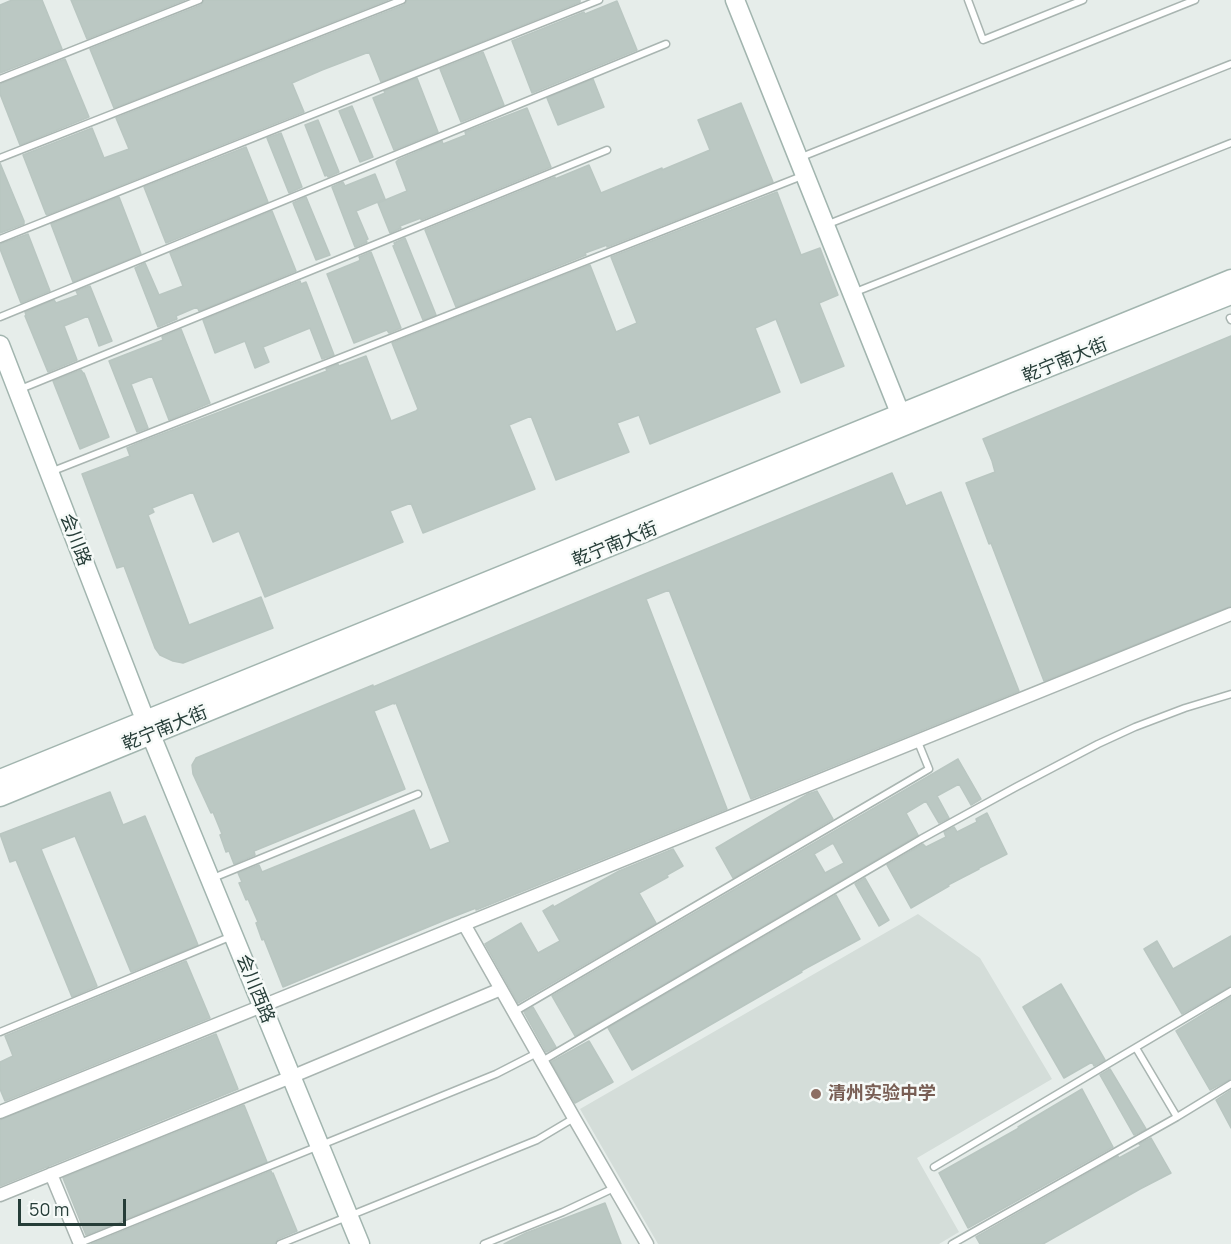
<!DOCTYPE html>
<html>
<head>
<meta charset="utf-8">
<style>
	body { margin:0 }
	#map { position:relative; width:1231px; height:1244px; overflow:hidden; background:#e6edea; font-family:Manrope,sans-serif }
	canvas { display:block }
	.scale { position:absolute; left:18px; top:1199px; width:108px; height:27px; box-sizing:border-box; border:3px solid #263d38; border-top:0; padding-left:8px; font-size:18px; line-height:21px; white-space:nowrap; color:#263d38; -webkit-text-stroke:4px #f6faf8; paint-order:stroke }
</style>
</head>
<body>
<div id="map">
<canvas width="1231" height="1244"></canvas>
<div class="scale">50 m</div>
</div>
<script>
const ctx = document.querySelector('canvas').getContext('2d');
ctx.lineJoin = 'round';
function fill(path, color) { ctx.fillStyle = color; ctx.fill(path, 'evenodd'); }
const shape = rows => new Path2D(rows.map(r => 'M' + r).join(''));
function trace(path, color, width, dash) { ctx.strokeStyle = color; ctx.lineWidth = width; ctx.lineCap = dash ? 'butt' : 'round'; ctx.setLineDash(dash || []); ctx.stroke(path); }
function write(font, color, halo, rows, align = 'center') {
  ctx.font = font + ' Manrope,"Noto Sans SC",sans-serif'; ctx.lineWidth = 5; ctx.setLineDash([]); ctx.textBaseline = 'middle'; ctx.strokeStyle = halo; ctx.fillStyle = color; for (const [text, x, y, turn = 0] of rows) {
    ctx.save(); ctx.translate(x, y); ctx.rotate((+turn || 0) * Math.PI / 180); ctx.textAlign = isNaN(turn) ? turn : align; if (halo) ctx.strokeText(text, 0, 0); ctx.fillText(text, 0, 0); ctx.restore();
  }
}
const built = shape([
	[918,914,980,958,1052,1079,917,1158,959,1232,939,1244,658,1244,580,1109]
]);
const building = shape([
	[12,0,42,0,62,49,0,73,0,5,12,0],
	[71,0,185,0,87,39,71,0],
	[204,0,388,0,114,108,90,49,201,5,204,0],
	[407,0,580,0,580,2,381,82,369,52,322,70,292,83,304,112,47,215,46,214,23,155,92,128,104,158,129,149,116,118,404,5,407,0],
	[617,1,637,50,532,93,512,41,584,12,585,14,617,1],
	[483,52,504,105,461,122,440,69,483,52],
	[65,59,89,117,20,145,0,94,0,84,65,59],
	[417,78,438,132,394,150,373,98,385,93,384,91,417,78],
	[593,79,604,107,558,125,547,98,593,79],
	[741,103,773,182,607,247,607,245,585,253,586,255,456,307,425,230,555,177,555,179,589,165,601,193,662,168,662,170,710,150,698,120,741,103],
	[352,106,373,157,360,162,339,111,352,106],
	[527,108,551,167,421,220,421,218,400,226,401,228,390,233,378,203,407,191,396,162,398,160,442,141,443,144,466,135,465,132,527,108],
	[318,120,339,172,328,177,327,175,325,176,305,125,318,120],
	[281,133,302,187,289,193,267,138,281,133],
	[246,147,268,202,166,243,144,187,246,147],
	[0,163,24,221,24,224,0,233,0,163],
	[375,174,385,199,356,211,368,239,366,240,367,242,355,247,332,187,343,182,345,186,375,174],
	[777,192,801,255,820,248,838,295,819,303,844,366,801,383,776,319,755,328,780,392,650,444,639,415,617,423,629,452,556,480,531,416,509,425,535,489,423,533,411,503,390,511,403,542,265,597,239,531,213,542,193,492,152,508,154,512,148,515,189,625,261,597,273,628,183,663,173,661,160,655,155,648,124,566,117,568,82,474,130,456,127,448,141,442,327,371,326,369,338,364,339,366,366,356,391,421,416,411,418,409,392,343,590,265,616,332,637,323,611,257,777,192],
	[119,197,141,254,73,282,51,224,119,197],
	[306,197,330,255,316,260,293,203,306,197],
	[272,211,296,271,199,311,197,307,176,316,177,319,158,327,135,268,145,263,159,295,183,286,170,253,272,211],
	[28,234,50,291,21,303,0,249,0,244,28,234],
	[405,238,436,315,423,320,393,246,395,245,394,243,405,238],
	[371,252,401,328,389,333,387,330,354,343,327,274,359,261,360,259,359,257,371,252],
	[300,281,301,284,306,282,334,355,322,359,310,328,263,347,269,362,255,368,245,341,215,353,203,320,300,281],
	[90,286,112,341,99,346,88,316,64,326,77,360,48,372,25,316,26,315,25,312,54,300,56,303,78,295,76,291,90,286],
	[181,329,210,403,169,420,152,376,131,384,148,428,137,432,109,361,163,340,162,337,181,329],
	[1231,336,1231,606,1044,681,991,543,989,544,966,483,995,472,992,461,983,439,1231,336],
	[81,370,83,373,84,373,109,437,80,449,53,381,81,370],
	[892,473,906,506,941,492,1019,691,751,799,669,590,646,599,727,809,476,910,476,908,445,920,283,987,264,939,262,940,256,923,258,922,248,899,246,900,239,883,242,882,238,873,259,865,262,872,414,810,430,850,450,842,396,703,394,704,394,703,374,711,405,789,254,851,255,855,234,864,229,851,226,852,220,835,222,834,213,812,211,813,193,774,192,765,196,758,373,685,373,687,645,574,892,473],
	[958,759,981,799,971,805,959,784,937,796,949,818,939,823,926,801,906,813,918,835,575,1036,552,996,958,759],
	[833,843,844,863,825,873,814,854,833,843],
	[817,791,833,819,733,878,716,848,808,794,817,791],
	[110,792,123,825,145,816,198,945,131,972,75,836,41,849,97,986,72,997,16,860,10,862,0,834,110,792],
	[987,813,1007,854,979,868,979,869,948,885,949,886,911,908,887,865,923,844,926,847,946,837,944,832,954,827,957,832,977,822,976,819,987,813],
	[673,849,683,866,667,875,668,877,639,893,656,923,518,1003,485,944,521,923,538,953,560,941,543,911,553,905,554,907,619,871,673,849],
	[865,878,889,920,879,926,855,884,865,878],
	[836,895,860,939,801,971,802,972,632,1070,608,1028,836,895],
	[1231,936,1231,986,1182,1014,1144,949,1157,941,1173,969,1231,936],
	[186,961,210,1018,5,1101,0,1089,0,1062,13,1056,5,1036,186,961],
	[1061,984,1105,1060,1094,1066,1092,1062,1064,1078,1023,1007,1061,984],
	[1231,997,1231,1079,1210,1090,1176,1031,1231,997],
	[533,1007,556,1047,546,1052,524,1012,533,1007],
	[216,1034,238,1089,0,1186,0,1120,216,1034],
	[589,1041,613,1082,575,1103,551,1062,589,1041],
	[1110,1069,1146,1129,1134,1135,1100,1075,1110,1069],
	[1082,1089,1113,1147,968,1228,939,1173,1019,1128,1018,1127,1082,1089],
	[1231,1090,1231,1128,1216,1100,1231,1090],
	[244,1105,267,1162,86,1235,63,1178,244,1105],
	[1151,1138,1171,1173,1140,1189,1043,1244,980,1244,976,1237,1118,1156,1119,1158,1141,1146,1139,1144,1151,1138],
	[271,1171,272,1174,273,1173,297,1231,278,1239,275,1244,91,1244,271,1171],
	[605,1203,621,1244,504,1244,526,1233,605,1203]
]);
const lane = shape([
	[968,0,983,40,1083,0],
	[0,79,199,0],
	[0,158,402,0],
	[799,158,1195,0],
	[826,225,1231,64],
	[0,239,599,0],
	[853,293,1231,143],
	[0,317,666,44],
	[1230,318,1231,320],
	[18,390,607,150],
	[53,471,802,176],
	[213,878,418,794],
	[514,1012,929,769,918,742],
	[0,1032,232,936],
	[1136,1048,1177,1117],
	[542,1061,921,839,1016,787,1098,744,1135,727,1185,708,1231,694],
	[934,1167,1231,991],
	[80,1243,496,1074,537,1053],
	[280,1244,537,1140,574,1118],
	[484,1244,563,1212,614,1188],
	[952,1244,1177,1117,1231,1084]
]);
const street = shape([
	[464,924,574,1118,647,1244],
	[0,1112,1231,614],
	[51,1174,80,1244],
	[0,1195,291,1077,501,989]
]);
const secondary = shape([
	[735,0,900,413],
	[0,345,151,735,360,1244],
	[0,779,1231,279],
	[0,797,1007,384,1231,295]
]);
const markers = [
	[816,1094,6,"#8d6e63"]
];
const streetNames = [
	["乾宁南大街",1065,361,-22],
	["会川路",75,540,69],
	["乾宁南大街",615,545,-22],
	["乾宁南大街",165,729,-22],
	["会川西路",255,989,68]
];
const educationNames = [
	["清州实验中学",828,1094]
];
fill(built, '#d4ddd9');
fill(building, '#bbc8c3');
trace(building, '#b9c6c1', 1.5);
trace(lane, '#a9b5b1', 9);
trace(street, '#a9b5b1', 15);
trace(secondary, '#a2b5af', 21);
trace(lane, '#fff', 6);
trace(street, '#fff', 12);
trace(secondary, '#fff', 18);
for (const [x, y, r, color] of markers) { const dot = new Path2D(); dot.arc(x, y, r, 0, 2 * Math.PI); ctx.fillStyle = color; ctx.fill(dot); trace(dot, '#f6faf8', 2); }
write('18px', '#263d38', '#f6faf8', streetNames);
write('bold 18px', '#785e54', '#f6faf8', educationNames, 'left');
</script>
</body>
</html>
